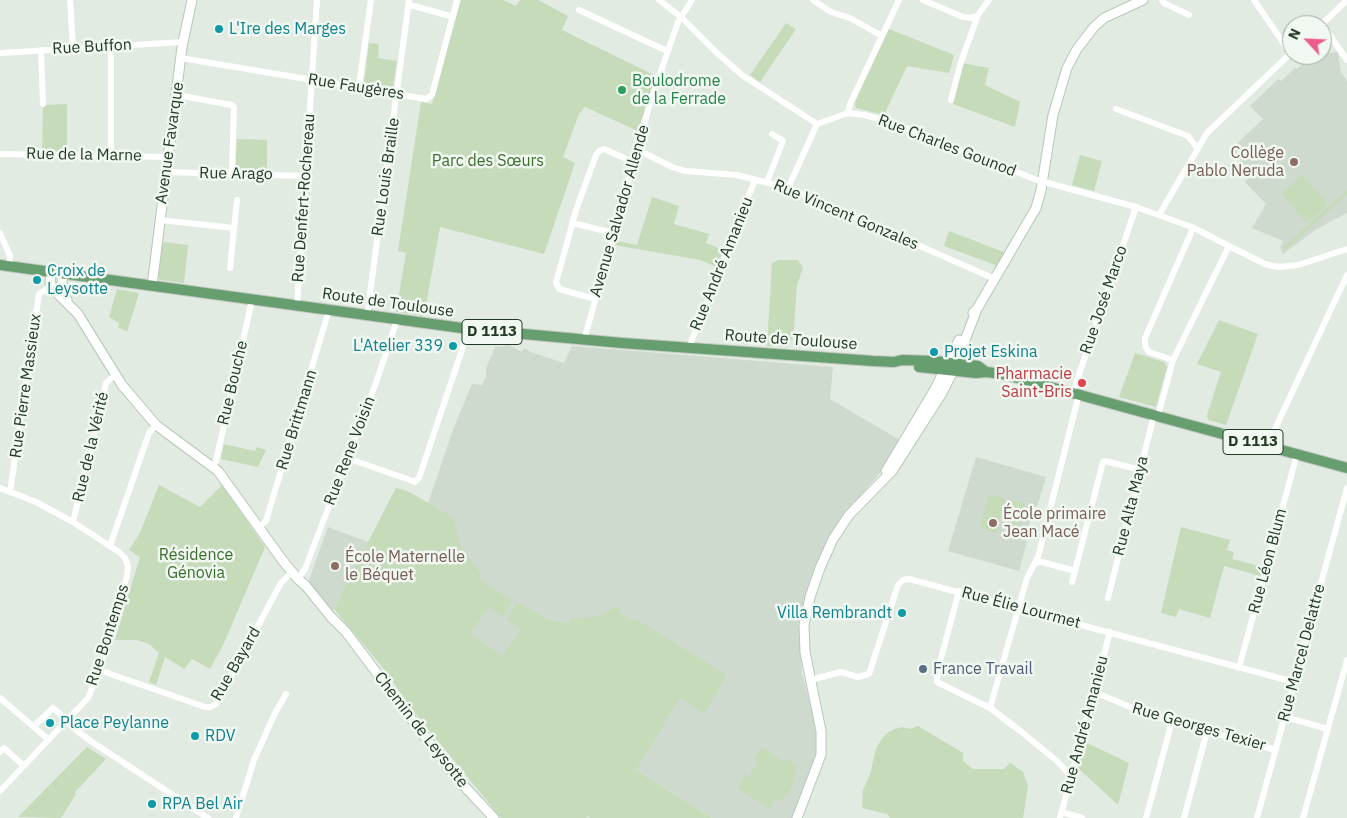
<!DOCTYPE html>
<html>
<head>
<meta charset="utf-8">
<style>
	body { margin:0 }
	#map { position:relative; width:1347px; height:818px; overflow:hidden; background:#e1ebe1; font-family:"IBM Plex Sans",sans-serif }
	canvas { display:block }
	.north { position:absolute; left:1282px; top:15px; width:50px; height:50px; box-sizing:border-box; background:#f1f7f1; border:1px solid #9eab9f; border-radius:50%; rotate:295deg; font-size:14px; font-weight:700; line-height:20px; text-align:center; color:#223a25 }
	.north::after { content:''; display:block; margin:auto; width:18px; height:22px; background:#ec5d8e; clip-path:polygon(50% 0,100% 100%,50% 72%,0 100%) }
</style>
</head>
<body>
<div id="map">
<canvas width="1347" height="818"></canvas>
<div class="north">N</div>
</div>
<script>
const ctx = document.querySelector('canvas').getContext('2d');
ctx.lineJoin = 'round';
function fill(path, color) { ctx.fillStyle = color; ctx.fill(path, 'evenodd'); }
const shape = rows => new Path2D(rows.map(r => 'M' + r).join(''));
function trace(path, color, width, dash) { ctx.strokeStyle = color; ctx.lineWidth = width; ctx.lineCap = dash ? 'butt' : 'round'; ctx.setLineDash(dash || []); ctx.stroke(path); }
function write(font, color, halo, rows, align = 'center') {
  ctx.font = font + ' "IBM Plex Sans",sans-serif'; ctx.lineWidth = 5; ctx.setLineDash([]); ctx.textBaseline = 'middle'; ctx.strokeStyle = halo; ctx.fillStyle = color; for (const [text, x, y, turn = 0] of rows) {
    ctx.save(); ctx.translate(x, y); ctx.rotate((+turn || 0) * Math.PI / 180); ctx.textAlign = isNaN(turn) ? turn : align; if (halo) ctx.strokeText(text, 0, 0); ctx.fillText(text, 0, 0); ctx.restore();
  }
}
const built = shape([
	[1338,52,1341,72,1347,81,1347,213,1315,230,1283,254,1280,247,1283,241,1252,228,1266,204,1245,182,1253,173,1230,150,1263,119,1250,106,1278,79,1281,81,1295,68,1297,69,1313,55,1322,55,1322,53],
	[506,344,522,352,524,348,531,352,564,363,572,346,833,367,830,399,900,440,882,470,849,510,818,563,802,607,800,623,802,674,814,716,817,745,813,763,806,784,801,792,802,793,798,800,799,801,792,818,712,818,346,586,332,612,309,583,309,580,328,527,368,542,396,488,409,492,428,503,454,427,472,384,482,385,486,377,486,368,495,347,505,346],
	[976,457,1046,477,1037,507,1034,506,1025,540,1027,541,1019,571,948,551]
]);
const green = shape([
	[461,0,503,0,516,6,520,0,538,0,568,16,562,30,656,76,638,131,585,107,579,114,563,157,575,163,544,254,440,227,424,316,396,312,406,253,398,251,421,102,432,104],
	[786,23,796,29,760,82,750,75],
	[889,29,954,55,949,73,907,66,884,115,856,108,855,102],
	[369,43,379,44,378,58,397,61,393,87,389,90,366,86,364,82],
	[962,63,989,68,985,85,1020,102,1015,127,953,104],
	[67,104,67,151,42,151,43,105],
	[237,139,267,140,267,171,237,172,235,170],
	[1080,155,1102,161,1094,191,1072,185],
	[1302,175,1328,204,1307,223,1281,194],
	[1347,190,1347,195,1284,251,1282,248],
	[652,197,679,206,674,224,709,234,706,243,723,250,717,267,700,260,615,245,617,241,637,245],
	[949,231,1006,253,998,266,944,246],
	[162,242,188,245,184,283,160,280,158,278],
	[779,260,798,260,803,268,797,285,793,340,789,340,788,347,767,346,772,263],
	[117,289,139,293,127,332,118,327,119,323,109,317],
	[1219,320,1258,334,1226,425,1208,420,1207,415,1221,372,1197,364],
	[1135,353,1164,362,1167,367,1156,407,1119,397],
	[224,444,255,451,257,447,266,450,258,467,221,459],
	[159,485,200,507,222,485,265,547,224,643,210,669,192,659,184,669,165,657,156,685,149,682,159,653,149,644,137,640,115,640,140,557,129,550,140,533],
	[396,488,409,492,454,518,458,539,462,549,480,573,479,579,512,600,503,617,489,607,470,633,502,656,521,630,507,620,517,602,549,620,570,624,570,619,598,616,616,607,619,608,620,613,631,620,636,619,725,674,726,678,704,713,680,698,636,770,712,818,590,818,588,816,586,818,501,818,411,708,384,669,334,609],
	[989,494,1006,499,996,533,980,528],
	[1012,500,1025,503,1018,527,1005,524],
	[1181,527,1230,540,1227,550,1234,552,1232,559,1263,567,1261,576,1224,566,1210,618,1179,609,1176,617,1161,613],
	[918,726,963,753,963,761,973,769,1004,769,1010,763,1023,772,1028,786,1023,818,890,818,887,814,862,808,863,790,870,774,876,749,881,740,887,733,895,729,902,727,911,729],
	[1085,742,1129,763,1118,805,1078,768],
	[87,747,106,759,75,792,76,794,61,818,18,817],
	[762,747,784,762,787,758,795,764,797,770,791,789,783,801,777,798,770,809,737,788,745,775,749,777,758,762,754,759]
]);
const street = shape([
	[70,0,73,48],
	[659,0,681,17,717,53,742,75,817,124,848,113,865,115,893,123,1037,180,1136,207,1192,227,1229,246,1265,264,1273,266,1280,267,1298,265,1347,249],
	[813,0,831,12,850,18,882,36],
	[923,0,963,17,971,18,978,15,989,0],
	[1162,0,1164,3,1189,15],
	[1254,0,1291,54],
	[408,8,410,6,414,6,453,17],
	[579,10,667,51],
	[1322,24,1347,60],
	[1321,25,1347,0],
	[41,50,43,104],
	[0,53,183,42],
	[181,58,426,99,432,95,457,0],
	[359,86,371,0],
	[177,95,232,105,234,107,232,174],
	[951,100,961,62,978,15],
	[1116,109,1188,136,1197,148],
	[848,113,850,104,899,0],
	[636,149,672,167,685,171,737,175,788,188,995,279],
	[0,154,168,157],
	[111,155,111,46],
	[166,172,305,176],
	[767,182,783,141,772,134],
	[788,188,817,124],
	[1159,215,1207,133,1292,52],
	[160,220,234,228],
	[572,223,614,233],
	[0,233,10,256,9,267],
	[230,268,237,200],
	[595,299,559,289,556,282,559,272,576,210,596,155,599,151,604,149,633,162],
	[297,306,317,0],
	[367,316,409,0],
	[585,340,586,333,650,103,678,22,692,0],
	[689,347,755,180],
	[1173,360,1149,352,1145,346,1145,338,1191,233,1192,227],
	[1073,392,1136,207],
	[1158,416,1173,360,1229,246],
	[1267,446,1347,275],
	[347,458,410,480,415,482,419,478,469,329],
	[213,466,216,461,252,300],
	[0,488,36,502,73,522,119,552,125,558,128,567,127,576,99,670,88,698,0,791],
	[10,492,39,294,51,286],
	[73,522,106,383,115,375],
	[259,527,266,521,329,310],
	[110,546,149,433,156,425],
	[1035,563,1042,562,1075,571,1103,462,1105,461,1141,470],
	[298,579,305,569,377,380,397,320],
	[1072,582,1075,571],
	[959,591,937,673,937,682,990,708,1019,730,1057,761,1071,776],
	[1108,598,1154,415],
	[1239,668,1297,454],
	[99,670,205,707,211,707,216,704,281,583,292,572],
	[810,680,841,672,858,677,869,674,898,585,903,580,909,579,1294,682],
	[1094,692,1150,715,1276,750],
	[0,698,49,740],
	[990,708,1027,578,1038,557,1079,394],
	[1285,717,1328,729],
	[34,726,53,708,68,721,71,726,92,742,208,818],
	[0,752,4,748,24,766],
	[1061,812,1082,818],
	[236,818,254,760,275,713,286,694],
	[1060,818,1110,632],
	[1146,818,1172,721],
	[1184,818,1207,731],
	[1257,818,1347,488],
	[1303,818,1347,660]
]);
const secondary = shape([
	[51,273,50,282,53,289,78,314,122,385,156,425,218,471,283,561,298,579,306,586,331,617,346,632,431,745,465,787,494,818],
	[63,274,61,289,67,300],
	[152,286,182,47,192,0],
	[973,313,977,309,1036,208,1041,190,1053,115,1067,68,1077,49,1094,27,1104,18,1143,0],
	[886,471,935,389,959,340],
	[797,818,821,755,821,731,805,652,804,625,810,597,820,568,833,539,849,515,892,471,942,393,953,371,977,309]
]);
const primary = shape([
	[0,265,469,329,622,343,873,361,894,362,902,360,934,361,978,366,986,372],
	[919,367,976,373,986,372,1003,374,1347,468]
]);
const markers = [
	[219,29,5,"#0f9aa8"],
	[622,90,5,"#2e9e5b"],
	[1294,162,5,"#8d6e63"],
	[37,280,5,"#0f9aa8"],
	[453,346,5,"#0f9aa8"],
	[934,352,5,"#0f9aa8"],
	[1082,383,5,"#e0444e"],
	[993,523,5,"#8d6e63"],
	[335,566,5,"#8d6e63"],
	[902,613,5,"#0f9aa8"],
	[923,669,5,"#5c6f8a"],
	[50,723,5,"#0f9aa8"],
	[195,736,5,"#0f9aa8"],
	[152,804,5,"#0f9aa8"]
];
const shields = [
	[492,332,60],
	[1253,442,60]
];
const shieldNames = [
	["D 1113",492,332],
	["D 1113",1253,442]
];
const cultureNames = [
	["L'Ire des Marges",229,29],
	["Croix de",47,271],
	["Leysotte",47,289],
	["L'Atelier 339",443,346,"right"],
	["Projet Eskina",944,352],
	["Villa Rembrandt",892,613,"right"],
	["Place Peylanne",60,723],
	["RDV",205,736],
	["RPA Bel Air",162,804]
];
const streetNames = [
	["Rue Buffon",92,47,-3],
	["Rue Faugères",356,87,9],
	["Avenue Favarque",170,143,-82],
	["Rue Charles Gounod",947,146,21],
	["Rue de la Marne",84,155,1],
	["Rue Arago",236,174,1],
	["Rue Louis Braille",386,177,-82],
	["Rue Denfert-Rochereau",304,198,-86],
	["Avenue Salvador Allende",620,211,-74],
	["Rue Vincent Gonzales",846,215,23],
	["Rue André Amanieu",722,264,-68],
	["Rue José Marco",1104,300,-71],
	["Route de Toulouse",388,303,8],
	["Route de Toulouse",791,340,4],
	["Rue Bouche",233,383,-77],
	["Rue Pierre Massieux",26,386,-82],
	["Rue Brittmann",297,420,-73],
	["Rue de la Vérité",91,447,-77],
	["Rue Rene Voisin",350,451,-69],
	["Rue Alta Maya",1131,506,-76],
	["Rue Léon Blum",1268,561,-75],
	["Rue Élie Lourmet",1021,608,15],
	["Rue Bontemps",108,635,-72],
	["Rue Marcel Delattre",1302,653,-75],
	["Rue Bayard",236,664,-60],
	["Rue André Amanieu",1085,725,-75],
	["Rue Georges Texier",1199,727,16],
	["Chemin de Leysotte",421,730,52]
];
const leisureNames = [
	["Boulodrome",632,81],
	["de la Ferrade",632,99]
];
const educationNames = [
	["Collège",1284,153,"right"],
	["Pablo Neruda",1284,171,"right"],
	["École primaire",1003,514],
	["Jean Macé",1003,532],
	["École Maternelle",345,557],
	["le Béquet",345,575]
];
const parkNames = [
	["Parc des Sœurs",488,161],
	["Résidence",196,555],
	["Génovia",196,573]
];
const healthNames = [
	["Pharmacie",1072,374],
	["Saint-Bris",1072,392]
];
const serviceNames = [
	["France Travail",933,669]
];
fill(built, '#cfdacf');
fill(green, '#c5dbba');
trace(secondary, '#b4cab5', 11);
trace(primary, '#c1c8c2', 12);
trace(street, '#fff', 6);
trace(secondary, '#fff', 9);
trace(primary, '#679e6f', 10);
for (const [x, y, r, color] of markers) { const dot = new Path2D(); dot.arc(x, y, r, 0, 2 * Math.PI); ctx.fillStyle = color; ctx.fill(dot); trace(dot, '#f1f7f1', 2); }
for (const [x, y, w] of shields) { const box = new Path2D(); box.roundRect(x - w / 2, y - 12.5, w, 25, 4); ctx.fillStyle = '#f1f7f1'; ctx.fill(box); trace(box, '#223a25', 1); }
write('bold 15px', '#223a25', null, shieldNames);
write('16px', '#0d838f', '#f1f7f1', cultureNames, 'left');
write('16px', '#223a25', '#f1f7f1', streetNames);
write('16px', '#27864d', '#f1f7f1', leisureNames, 'left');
write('16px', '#785e54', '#f1f7f1', educationNames, 'left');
write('16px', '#3b6f2e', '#f1f7f1', parkNames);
write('16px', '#be3a42', '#f1f7f1', healthNames, 'right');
write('16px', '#4e5e75', '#f1f7f1', serviceNames, 'left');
</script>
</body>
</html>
